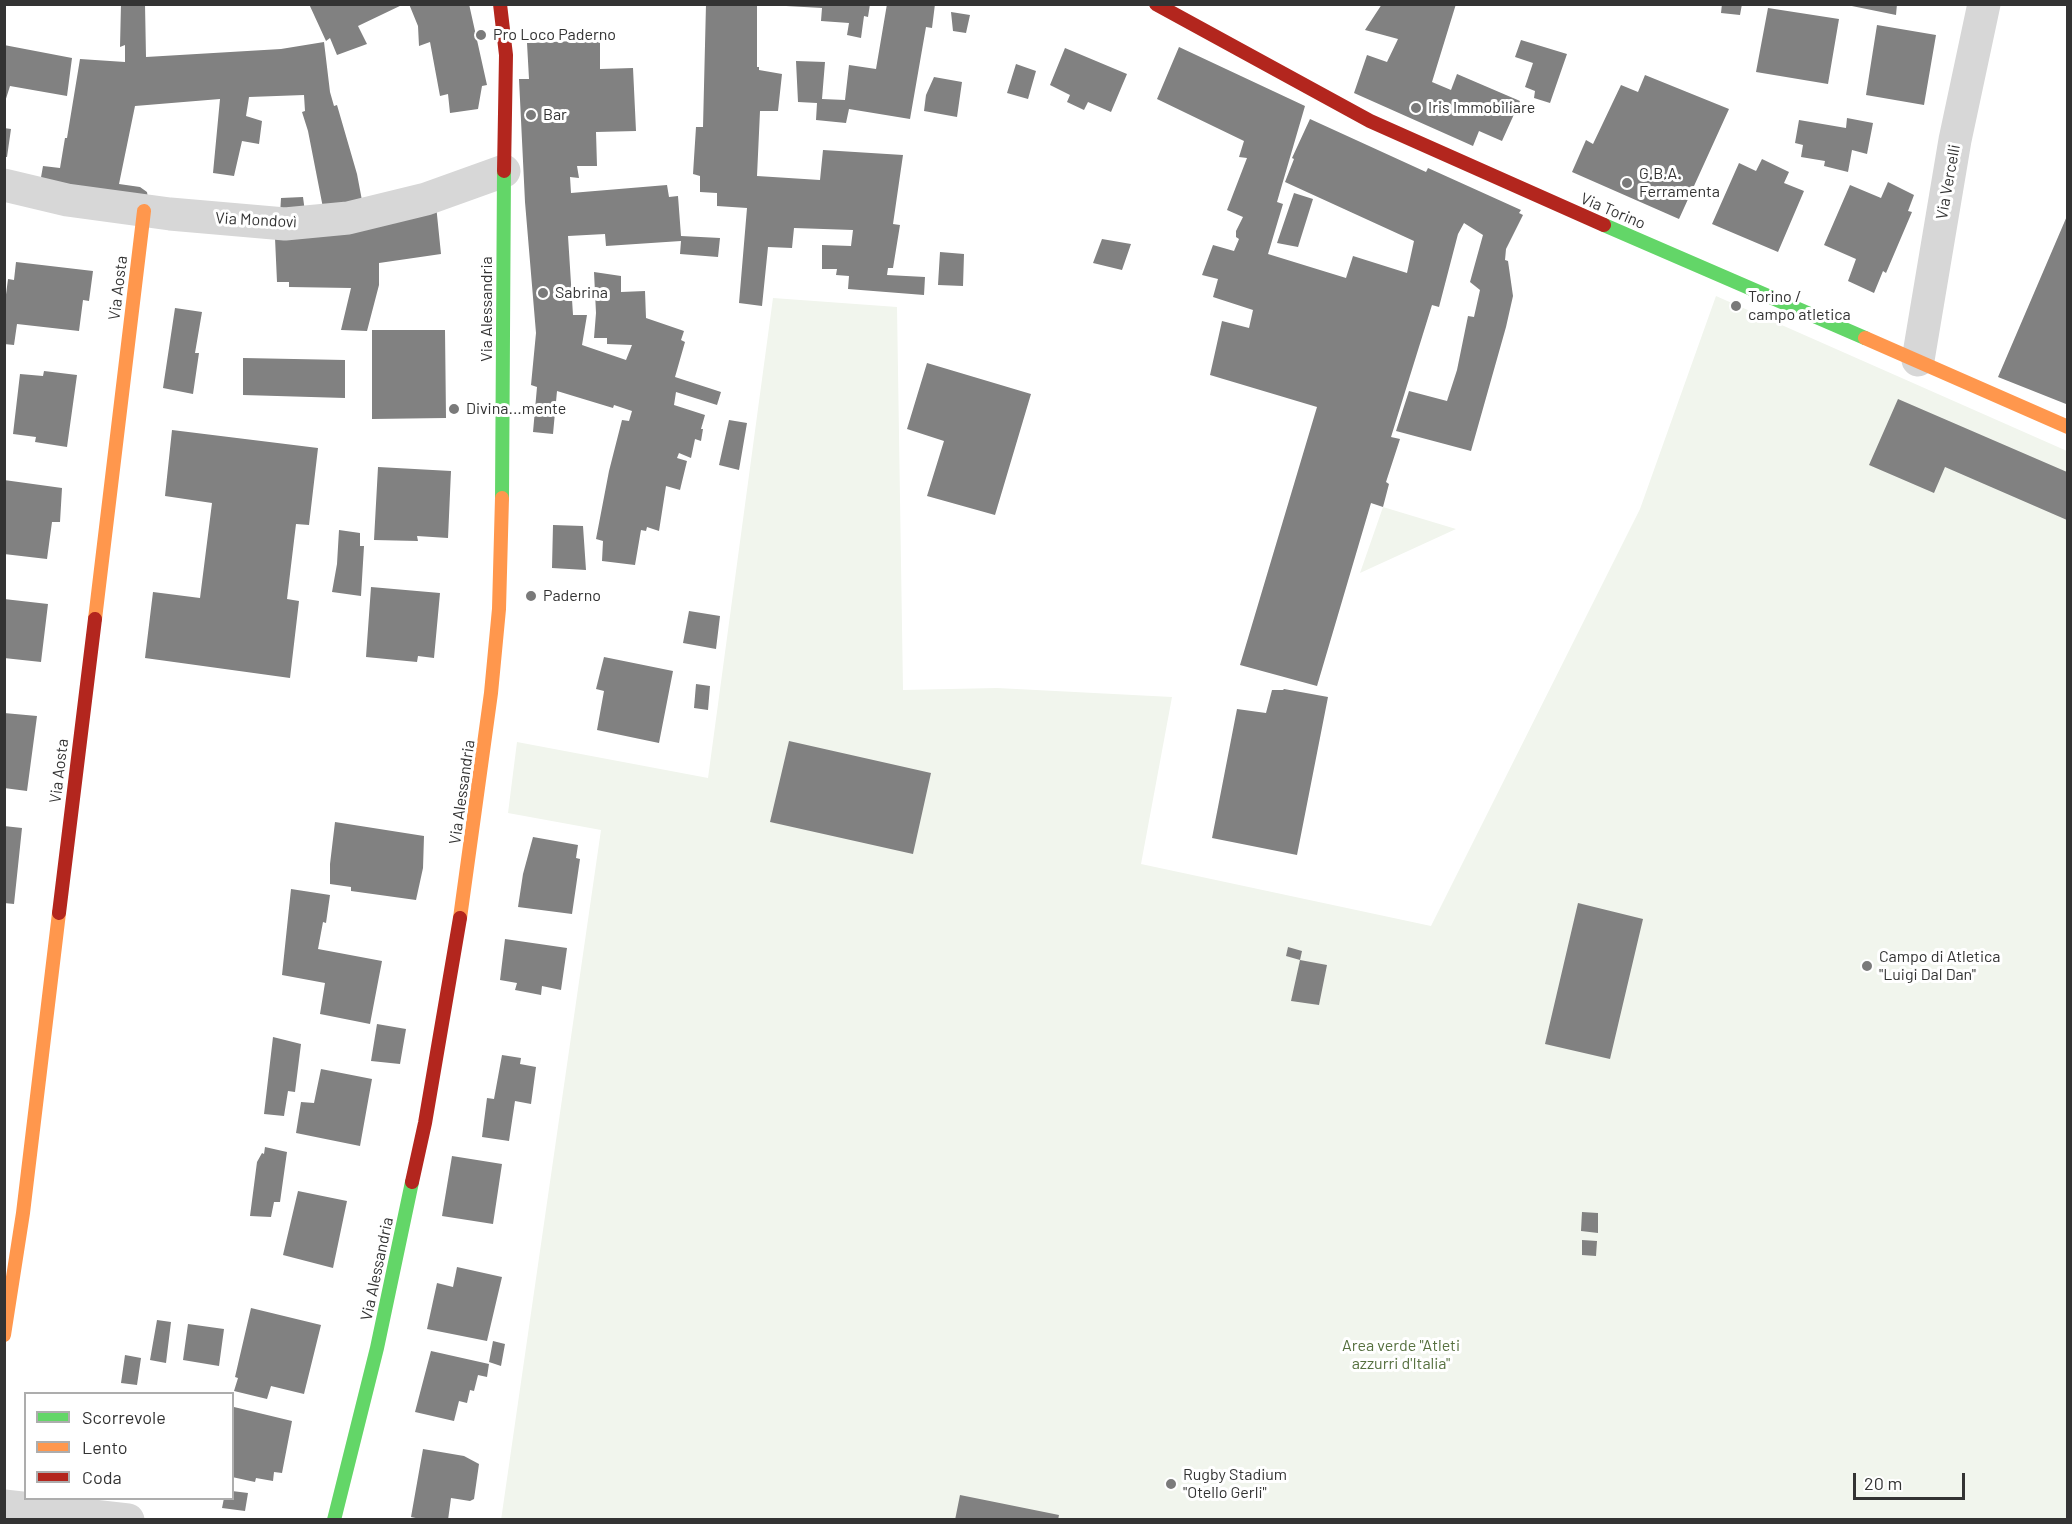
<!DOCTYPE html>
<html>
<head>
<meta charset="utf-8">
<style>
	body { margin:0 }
	#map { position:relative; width:2072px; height:1524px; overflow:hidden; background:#fff; font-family:Barlow,sans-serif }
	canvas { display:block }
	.frame { position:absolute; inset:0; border:6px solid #333; pointer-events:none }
	.legend { position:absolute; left:24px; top:1392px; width:210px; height:108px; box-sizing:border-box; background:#fff; border:2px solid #adadad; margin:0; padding:8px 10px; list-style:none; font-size:18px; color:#333 }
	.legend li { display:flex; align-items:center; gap:12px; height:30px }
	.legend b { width:30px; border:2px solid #adadad }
	.scale { position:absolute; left:1853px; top:1473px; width:112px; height:27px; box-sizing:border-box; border:3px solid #333; border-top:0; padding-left:8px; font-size:18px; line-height:21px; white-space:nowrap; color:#333; -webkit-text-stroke:4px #fff; paint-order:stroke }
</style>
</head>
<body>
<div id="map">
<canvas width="2072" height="1524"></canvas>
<div class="frame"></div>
<ul class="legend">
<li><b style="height:8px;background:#63d668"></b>Scorrevole</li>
<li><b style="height:8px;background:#ff974d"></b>Lento</li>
<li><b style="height:8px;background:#b3261e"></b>Coda</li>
</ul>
<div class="scale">20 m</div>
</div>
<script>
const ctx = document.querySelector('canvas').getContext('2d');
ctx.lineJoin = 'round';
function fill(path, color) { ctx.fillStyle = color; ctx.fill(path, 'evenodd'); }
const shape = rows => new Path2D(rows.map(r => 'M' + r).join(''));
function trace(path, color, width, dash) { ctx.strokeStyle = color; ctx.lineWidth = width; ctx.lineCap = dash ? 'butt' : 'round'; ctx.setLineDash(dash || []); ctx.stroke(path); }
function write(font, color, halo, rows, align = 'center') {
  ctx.font = font + ' Barlow,sans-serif'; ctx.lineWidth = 6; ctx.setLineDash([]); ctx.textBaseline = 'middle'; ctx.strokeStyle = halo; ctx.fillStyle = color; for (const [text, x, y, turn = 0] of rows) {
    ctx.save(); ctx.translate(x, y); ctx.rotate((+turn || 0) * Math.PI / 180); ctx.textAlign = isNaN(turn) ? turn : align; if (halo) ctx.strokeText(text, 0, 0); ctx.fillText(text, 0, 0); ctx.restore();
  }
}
const green = shape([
	[1716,296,2067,451,2067,1519,501,1520,601,830,508,813,517,742,708,778,773,298,897,307,903,690,997,688,1172,697,1141,864,1431,926,1640,509],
	[1383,507,1456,529,1360,573]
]);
const building = shape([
	[121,4,145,4,146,57,281,49,324,42,330,92,334,106,337,105,357,174,364,211,325,218,308,131,302,112,305,111,304,95,249,97,246,116,262,121,259,144,242,141,234,176,213,173,220,99,135,106,119,184,140,187,147,192,148,198,40,183,43,166,60,168,65,138,67,138,80,59,125,62,125,45,120,47],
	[309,4,404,4,358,26,367,44,337,55,330,38,326,41],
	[409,4,469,4,487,85,482,86,478,109,450,113,448,94,440,96,430,42,419,46,418,26],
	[706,4,757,4,757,67,759,67,759,70,782,74,778,111,760,111,757,176,820,180,823,150,903,155,893,224,900,225,893,268,888,268,887,275,925,277,924,295,848,289,849,276,836,275,837,269,822,269,822,245,851,246,853,230,794,228,792,248,768,247,762,306,739,303,747,208,717,206,717,193,700,192,700,176,693,174,696,127,703,127],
	[786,4,870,4,868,17,864,16,861,38,847,35,849,23,821,21,822,8,786,6],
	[887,4,935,4,932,28,926,27,910,119,849,109,846,123,816,120,817,103,798,102,796,61,825,62,822,99,845,100,849,65,876,69],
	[1382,4,1456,4,1432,82,1451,90,1457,74,1520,101,1502,141,1479,131,1473,146,1354,93,1367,55,1387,62,1398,39,1365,30],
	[1722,4,1742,4,1740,15,1721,13],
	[1842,4,1897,4,1896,15],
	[1768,8,1839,19,1828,84,1756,72],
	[951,12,970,15,966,33,953,31],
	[1877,25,1936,35,1924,105,1866,95],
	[600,40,600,69,633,68,636,131,596,132,597,166,577,166,579,178,570,177,571,193,667,185,669,197,678,196,681,236,720,238,718,257,680,254,681,241,606,246,605,234,568,236,573,315,587,315,582,345,626,360,632,345,607,344,607,338,594,338,596,313,594,272,621,276,621,292,645,291,646,318,684,331,681,340,685,342,675,377,721,392,717,405,676,392,674,405,705,415,701,429,703,429,701,441,695,439,691,458,679,453,677,458,687,461,680,490,666,486,659,531,647,527,646,531,641,530,635,565,602,561,603,541,596,539,609,471,622,420,629,421,632,411,614,405,613,408,557,391,553,434,533,432,537,387,531,385,536,333,525,202,519,79,529,79,527,43],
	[1521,40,1567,54,1550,103,1534,98,1535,91,1525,87,1533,63,1515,57],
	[4,45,72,58,67,96,10,86,4,105],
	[1179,47,1305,106,1277,202,1283,204,1268,254,1346,278,1353,256,1407,273,1414,241,1285,182,1294,159,1292,158,1310,119,1426,172,1428,168,1521,210,1519,213,1523,215,1506,249,1505,260,1508,261,1513,296,1506,327,1471,451,1396,431,1409,391,1447,401,1457,370,1468,316,1474,317,1480,290,1470,282,1483,235,1464,223,1458,234,1439,307,1432,305,1391,437,1400,439,1386,482,1389,484,1383,507,1371,503,1317,686,1240,665,1317,407,1210,375,1222,321,1249,328,1253,310,1213,297,1218,279,1202,275,1213,245,1234,251,1239,239,1236,237,1236,231,1243,217,1227,210,1247,158,1239,157,1244,141,1157,99],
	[1065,48,1127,74,1111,112,1088,102,1084,110,1067,102,1070,95,1050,85],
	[1016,64,1036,71,1028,99,1007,93],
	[1645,75,1729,109,1679,219,1572,172,1586,140,1593,144,1621,85,1638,92],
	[934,77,962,82,957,117,924,111,926,95],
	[1847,118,1873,123,1867,154,1852,150,1848,172,1824,166,1825,161,1801,157,1803,145,1795,143,1799,120,1846,128],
	[4,128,11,129,7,157,4,157],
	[1762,159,1789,172,1784,183,1804,191,1778,252,1712,224,1739,163,1756,171],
	[1888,182,1914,195,1908,211,1912,212,1886,273,1883,271,1874,293,1848,281,1856,259,1824,245,1850,185,1881,198],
	[1294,193,1313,199,1298,247,1277,243],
	[303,197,305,212,280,215,281,198],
	[436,205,441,254,379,263,379,285,367,331,341,330,351,288,289,287,289,282,277,282,275,238],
	[2067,216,2067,401,2066,404,1998,377],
	[1102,239,1131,244,1122,270,1093,263],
	[940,252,964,254,963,286,938,285],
	[16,262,93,271,89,301,83,300,79,331,17,324,14,345,4,344,4,310,8,279,14,280],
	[175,308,202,312,195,353,199,353,193,394,163,388],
	[372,330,445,330,446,418,372,419],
	[243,358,345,360,345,398,243,395],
	[927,363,1031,394,995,515,927,496,944,441,907,429],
	[44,371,77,375,67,447,35,442,36,437,13,434,20,374,43,376],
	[1898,399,2067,472,2067,520,1945,467,1934,493,1869,465],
	[729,420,747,423,739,470,719,465],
	[172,430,318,448,309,525,296,524,287,599,299,601,290,678,145,658,153,592,200,598,212,503,165,496],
	[378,467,451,471,448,538,417,536,418,541,374,540],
	[4,480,62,488,60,522,52,522,47,559,4,554],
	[553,525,583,526,586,570,552,568],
	[339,530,360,533,360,546,364,546,361,596,332,592,337,564],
	[371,587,440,593,434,658,418,656,417,662,366,657],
	[4,599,48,604,41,662,4,658],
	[689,611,720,616,716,649,683,643],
	[604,657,673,671,659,743,597,730,604,691,596,689],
	[696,684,710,686,708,710,694,708],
	[1284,689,1328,697,1297,855,1212,838,1237,709,1266,713,1272,690,1283,690],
	[4,713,37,716,27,791,4,788],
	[789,741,931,773,913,854,770,822],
	[335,822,424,836,423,868,416,900,351,891,351,887,330,884,330,864],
	[4,826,22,828,14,904,4,903],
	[533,837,578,845,576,858,580,859,572,914,518,907,523,874],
	[291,889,330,895,326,923,323,922,318,949,382,961,370,1024,320,1014,325,983,282,975],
	[1578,903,1643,919,1610,1059,1545,1044],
	[505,939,567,948,561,990,542,986,541,995,515,990,517,983,500,980],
	[1288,947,1302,951,1300,960,1286,956],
	[1300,960,1327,965,1319,1005,1291,1001],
	[377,1024,406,1029,400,1064,371,1061],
	[273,1037,301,1044,295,1092,288,1091,284,1116,264,1114],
	[502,1055,521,1058,520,1064,536,1067,531,1104,515,1101,509,1141,482,1137,487,1098,494,1099],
	[321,1069,372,1079,360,1146,296,1133,301,1102,314,1103],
	[265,1147,287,1152,280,1202,274,1202,271,1217,250,1216,257,1162,262,1153,264,1154],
	[452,1156,502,1164,493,1224,442,1216],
	[298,1191,347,1201,333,1268,283,1255],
	[1582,1212,1598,1213,1598,1233,1581,1231],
	[1582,1240,1597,1241,1596,1256,1582,1255],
	[457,1267,502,1277,487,1341,427,1329,437,1283,453,1287],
	[251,1308,321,1325,304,1394,271,1386,267,1399,234,1391,238,1378,235,1377],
	[157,1320,171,1322,166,1363,150,1360],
	[188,1324,224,1329,219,1366,183,1360],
	[493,1341,505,1344,501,1366,489,1362],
	[431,1351,489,1364,487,1377,478,1375,474,1391,470,1390,467,1403,459,1401,454,1421,415,1412],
	[125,1355,141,1358,137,1385,121,1383],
	[234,1407,292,1421,282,1473,274,1472,273,1481,256,1478,255,1482,232,1477],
	[423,1449,464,1456,479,1464,474,1499,470,1501,451,1498,448,1520,425,1520,411,1517],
	[232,1491,248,1493,245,1511,222,1508,224,1498,232,1498],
	[960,1495,1059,1515,1058,1520,955,1520]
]);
const street = shape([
	[4,185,67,200,170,214,285,224,348,218,426,199,504,171],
	[1918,360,1955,140,1984,4],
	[4,1506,128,1520]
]);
const fast = shape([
	[1604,225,1865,338],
	[502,498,504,171],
	[334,1520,377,1348,412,1182]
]);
const slow = shape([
	[1865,338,2068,427],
	[95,619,144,211],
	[460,918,491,693,499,609,502,498],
	[4,1335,23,1213,59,913]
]);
const jam = shape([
	[500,4,506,55,504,171],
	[1156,4,1370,121,1604,225],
	[59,913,95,619],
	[412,1182,425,1123,460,918]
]);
const markers = [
	[481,35,6,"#7a7a7a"],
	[1416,108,6,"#7a7a7a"],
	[531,115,6,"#7a7a7a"],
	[1627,183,6,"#7a7a7a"],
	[543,293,6,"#7a7a7a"],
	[1736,306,6,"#7a7a7a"],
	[454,409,6,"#7a7a7a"],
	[531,596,6,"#7a7a7a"],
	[1867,966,6,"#7a7a7a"],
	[1171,1484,6,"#7a7a7a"]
];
const poiNames = [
	["Pro Loco Paderno",493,35],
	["Iris Immobiliare",1428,108],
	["Bar",543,115],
	["G.B.A.",1639,174],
	["Ferramenta",1639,192],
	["Sabrina",555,293],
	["Torino /",1748,297],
	["campo atletica",1748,315],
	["Divina...mente",466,409],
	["Paderno",543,596],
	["Campo di Atletica",1879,957],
	["\"Luigi Dal Dan\"",1879,975],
	["Rugby Stadium",1183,1475],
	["\"Otello Gerli\"",1183,1493]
];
const streetNames = [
	["Via Vercelli",1948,182,-80],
	["Via Torino",1613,211,23],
	["Via Mondovì",256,220,3],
	["Via Aosta",118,288,-83],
	["Via Alessandria",487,309,-90],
	["Via Aosta",59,771,-83],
	["Via Alessandria",462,792,-82],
	["Via Alessandria",377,1269,-78]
];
const parkNames = [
	["Area verde \"Atleti",1401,1346],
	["azzurri d'Italia\"",1401,1364]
];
fill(green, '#f1f5ed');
fill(building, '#818181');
trace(street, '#d7d7d7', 33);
trace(fast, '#63d668', 14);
trace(slow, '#ff974d', 14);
trace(jam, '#b3261e', 14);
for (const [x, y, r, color] of markers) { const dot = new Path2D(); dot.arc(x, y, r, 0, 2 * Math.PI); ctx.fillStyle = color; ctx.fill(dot); trace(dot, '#fff', 2); }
write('16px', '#333', '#fff', poiNames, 'left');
write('16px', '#333', '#fff', streetNames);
write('16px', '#56703f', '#fff', parkNames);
</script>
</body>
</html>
